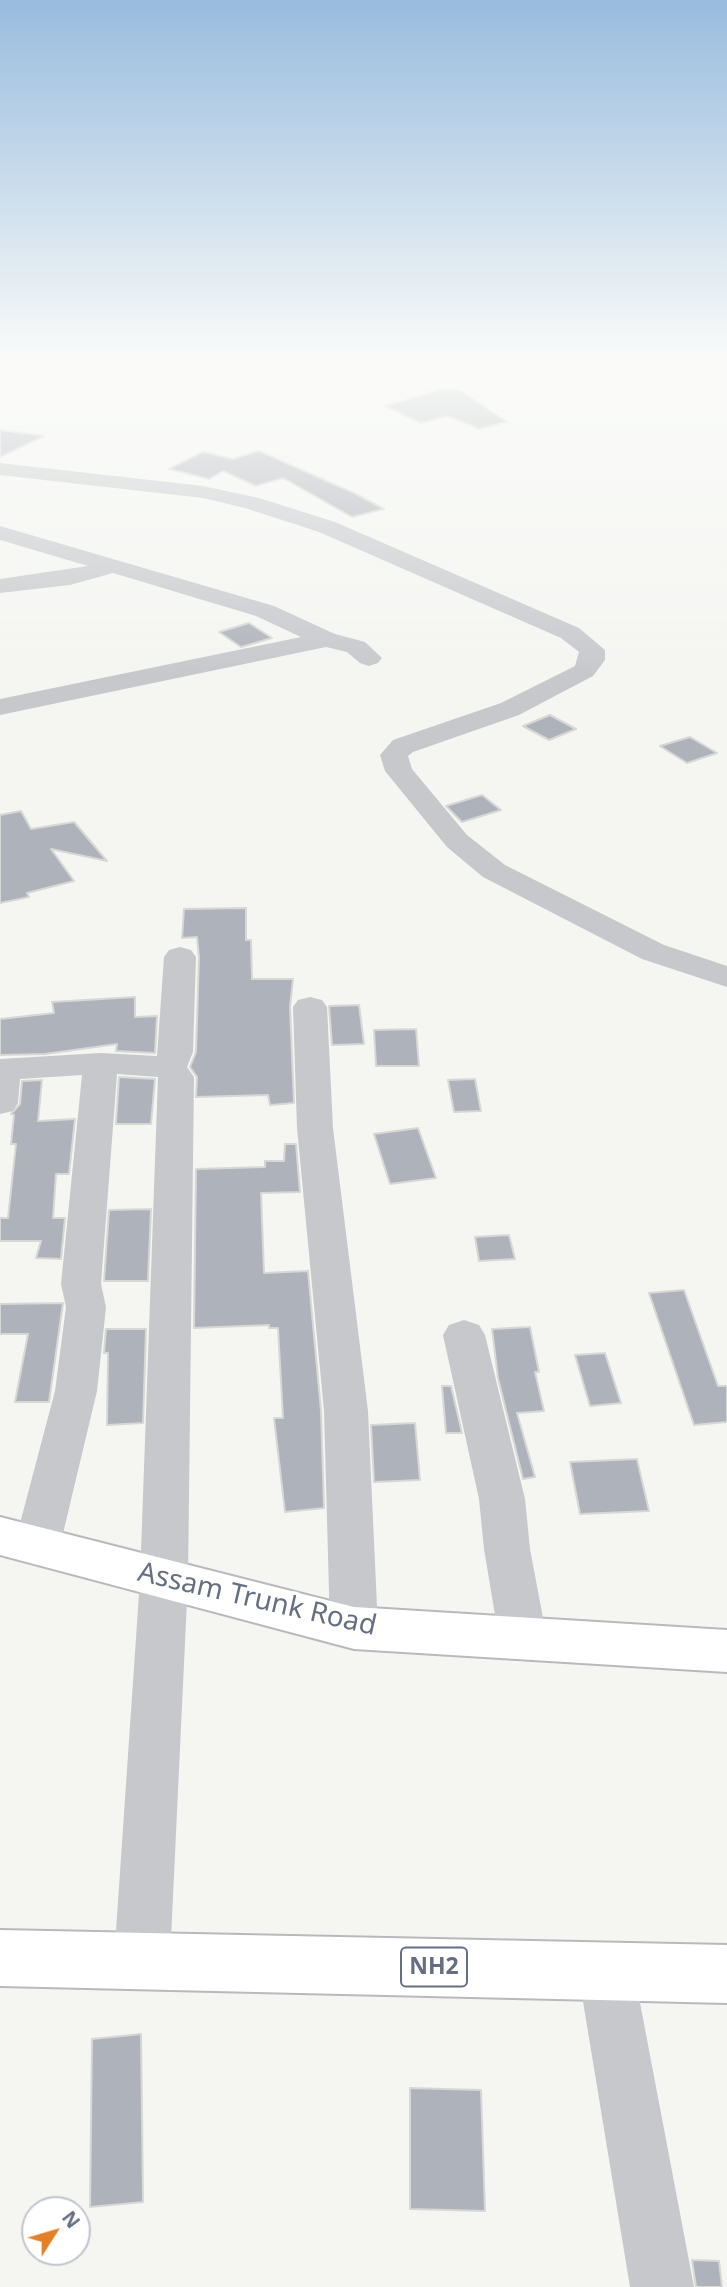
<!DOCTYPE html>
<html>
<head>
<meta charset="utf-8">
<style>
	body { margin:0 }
	#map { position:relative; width:727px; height:2287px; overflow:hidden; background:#f5f6f2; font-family:"Noto Sans",sans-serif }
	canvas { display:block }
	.north { position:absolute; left:21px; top:2196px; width:70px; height:70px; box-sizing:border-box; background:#fff; border:2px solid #c1c5cd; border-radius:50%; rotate:53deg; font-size:19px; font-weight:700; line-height:28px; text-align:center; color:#656e83 }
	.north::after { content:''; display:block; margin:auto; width:24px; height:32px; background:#e28126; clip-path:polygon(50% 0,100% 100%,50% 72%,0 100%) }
</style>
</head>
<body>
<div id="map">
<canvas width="727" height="2287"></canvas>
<div class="north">N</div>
</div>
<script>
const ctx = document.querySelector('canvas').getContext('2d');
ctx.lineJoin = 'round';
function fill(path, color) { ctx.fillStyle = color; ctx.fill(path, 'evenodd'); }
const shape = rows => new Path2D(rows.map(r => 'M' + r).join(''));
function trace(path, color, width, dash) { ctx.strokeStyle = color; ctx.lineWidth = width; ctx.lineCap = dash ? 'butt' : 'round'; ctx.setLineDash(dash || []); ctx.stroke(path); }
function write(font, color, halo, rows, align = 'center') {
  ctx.font = font + ' "Noto Sans",sans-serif'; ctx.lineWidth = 7; ctx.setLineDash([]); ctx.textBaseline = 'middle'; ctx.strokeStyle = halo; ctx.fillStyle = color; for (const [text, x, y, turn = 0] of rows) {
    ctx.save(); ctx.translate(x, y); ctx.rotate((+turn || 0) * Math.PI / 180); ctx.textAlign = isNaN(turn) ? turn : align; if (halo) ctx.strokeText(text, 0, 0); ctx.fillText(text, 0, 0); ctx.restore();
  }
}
const building = shape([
	[440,390,460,390,507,422,479,429,448,416,421,423,385,406,440,390],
	[0,430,44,436,0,457,0,430],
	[259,451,354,493,384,509,352,517,283,478,256,486,223,471,209,479,169,469,203,452,233,459,259,451],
	[249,623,272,638,241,647,219,632,249,623],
	[550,715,576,729,549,740,523,726,550,715],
	[690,737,717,753,687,763,660,746,690,737],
	[482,795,501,810,462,822,446,806,482,795],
	[21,811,31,829,74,822,107,861,51,849,74,881,27,893,29,897,0,903,0,815,21,811],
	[246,908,246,940,251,940,252,979,293,979,290,1007,294,1103,270,1105,268,1095,196,1097,197,1077,190,1067,196,1052,199,957,197,937,182,938,184,909,246,908],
	[135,997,135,1017,157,1016,155,1053,116,1051,117,1044,45,1054,0,1055,0,1019,54,1013,52,1002,135,997],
	[359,1005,364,1044,332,1045,329,1006,359,1005],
	[416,1029,419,1066,376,1066,374,1030,416,1029],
	[119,1077,155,1079,151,1124,116,1124,119,1077],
	[475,1079,481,1111,454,1112,448,1080,475,1079],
	[42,1080,38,1121,75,1119,69,1174,56,1174,53,1218,65,1218,61,1259,36,1258,41,1241,0,1241,0,1218,8,1218,16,1144,11,1144,14,1115,11,1114,20,1104,22,1081,42,1080],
	[418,1128,436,1178,390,1184,374,1134,418,1128],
	[285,1144,296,1144,300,1192,261,1193,264,1273,308,1271,321,1411,324,1508,285,1512,274,1418,283,1418,278,1328,269,1328,269,1325,194,1328,196,1169,265,1167,265,1161,284,1161,285,1144],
	[151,1209,148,1281,104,1281,109,1210,151,1209],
	[509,1235,515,1259,479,1261,475,1237,509,1235],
	[684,1290,718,1386,727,1386,727,1422,694,1425,649,1293,684,1290],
	[63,1303,49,1402,15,1402,28,1334,0,1334,0,1304,63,1303],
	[530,1327,539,1372,535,1372,544,1411,517,1413,535,1477,523,1479,498,1378,492,1329,530,1327],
	[106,1329,146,1329,143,1423,107,1425,108,1353,104,1353,106,1329],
	[605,1353,621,1403,590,1406,575,1355,605,1353],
	[442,1386,451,1386,462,1433,446,1433,442,1386],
	[415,1423,420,1480,374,1482,371,1425,415,1423],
	[637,1459,649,1511,580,1514,570,1462,637,1459],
	[141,2034,143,2202,90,2207,92,2039,141,2034],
	[410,2088,481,2090,485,2211,410,2209,410,2088],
	[692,2260,719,2261,722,2287,696,2287,692,2260]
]);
const minor = shape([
	[0,463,203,486,259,498,335,522,579,628,605,650,605,660,593,676,519,715,413,752,408,756,412,769,467,835,505,865,664,945,727,966,727,987,642,959,483,877,447,847,385,771,380,755,393,740,501,703,575,666,579,652,561,638,319,532,245,508,203,498,0,475,0,463],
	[0,526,274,606,335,634,365,642,382,658,378,663,369,666,360,663,347,652,326,647,0,715,0,699,301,637,256,616,113,573,70,585,0,593,0,579,88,566,0,540,0,526],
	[180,947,191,950,196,957,193,1052,187,1067,194,1077,188,1579,170,1960,162,1979,142,1987,122,1979,114,1960,140,1579,158,1077,117,1074,101,1284,106,1307,97,1391,60,1546,53,1559,37,1564,21,1559,14,1546,55,1391,66,1307,61,1284,82,1075,20,1079,18,1103,13,1111,0,1114,0,1059,101,1053,157,1056,164,957,169,950,180,947],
	[310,997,322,1000,327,1007,333,1128,368,1411,378,1628,371,1642,354,1648,337,1642,330,1628,324,1411,297,1128,293,1007,298,1000,310,997],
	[464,1320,479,1325,485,1335,525,1499,530,1549,547,1639,540,1653,523,1659,506,1653,499,1639,484,1549,479,1499,443,1335,449,1325,464,1320],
	[606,1944,626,1952,634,1971,694,2287,630,2287,578,1971,586,1952,606,1944]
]);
const highway = shape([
	[0,1517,354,1607,727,1630,727,1672,354,1649,0,1555,0,1517],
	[0,1930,727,1945,727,2003,0,1986,0,1930]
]);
const shields = [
	[434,1967,66]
];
const shieldNames = [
	["NH2",434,1967]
];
const nearStreetnames = [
	["Assam Trunk Road",257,1600,13]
];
fill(building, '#aeb2ba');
trace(building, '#d7d7d5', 2);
trace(highway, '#b8b9bd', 4);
fill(minor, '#c6c8cc');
fill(highway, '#fff');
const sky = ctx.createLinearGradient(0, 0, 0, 677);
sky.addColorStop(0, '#98bcde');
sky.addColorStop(0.53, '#fafbf9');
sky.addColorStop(1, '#fafbf900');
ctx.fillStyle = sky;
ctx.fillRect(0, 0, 727, 677);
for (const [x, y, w] of shields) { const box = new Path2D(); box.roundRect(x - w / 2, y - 19.5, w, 39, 5); ctx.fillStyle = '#fff'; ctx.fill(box); trace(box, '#656e83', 2); }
write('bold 23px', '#656e83', null, shieldNames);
write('28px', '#656e83', '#fff', nearStreetnames);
</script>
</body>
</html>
